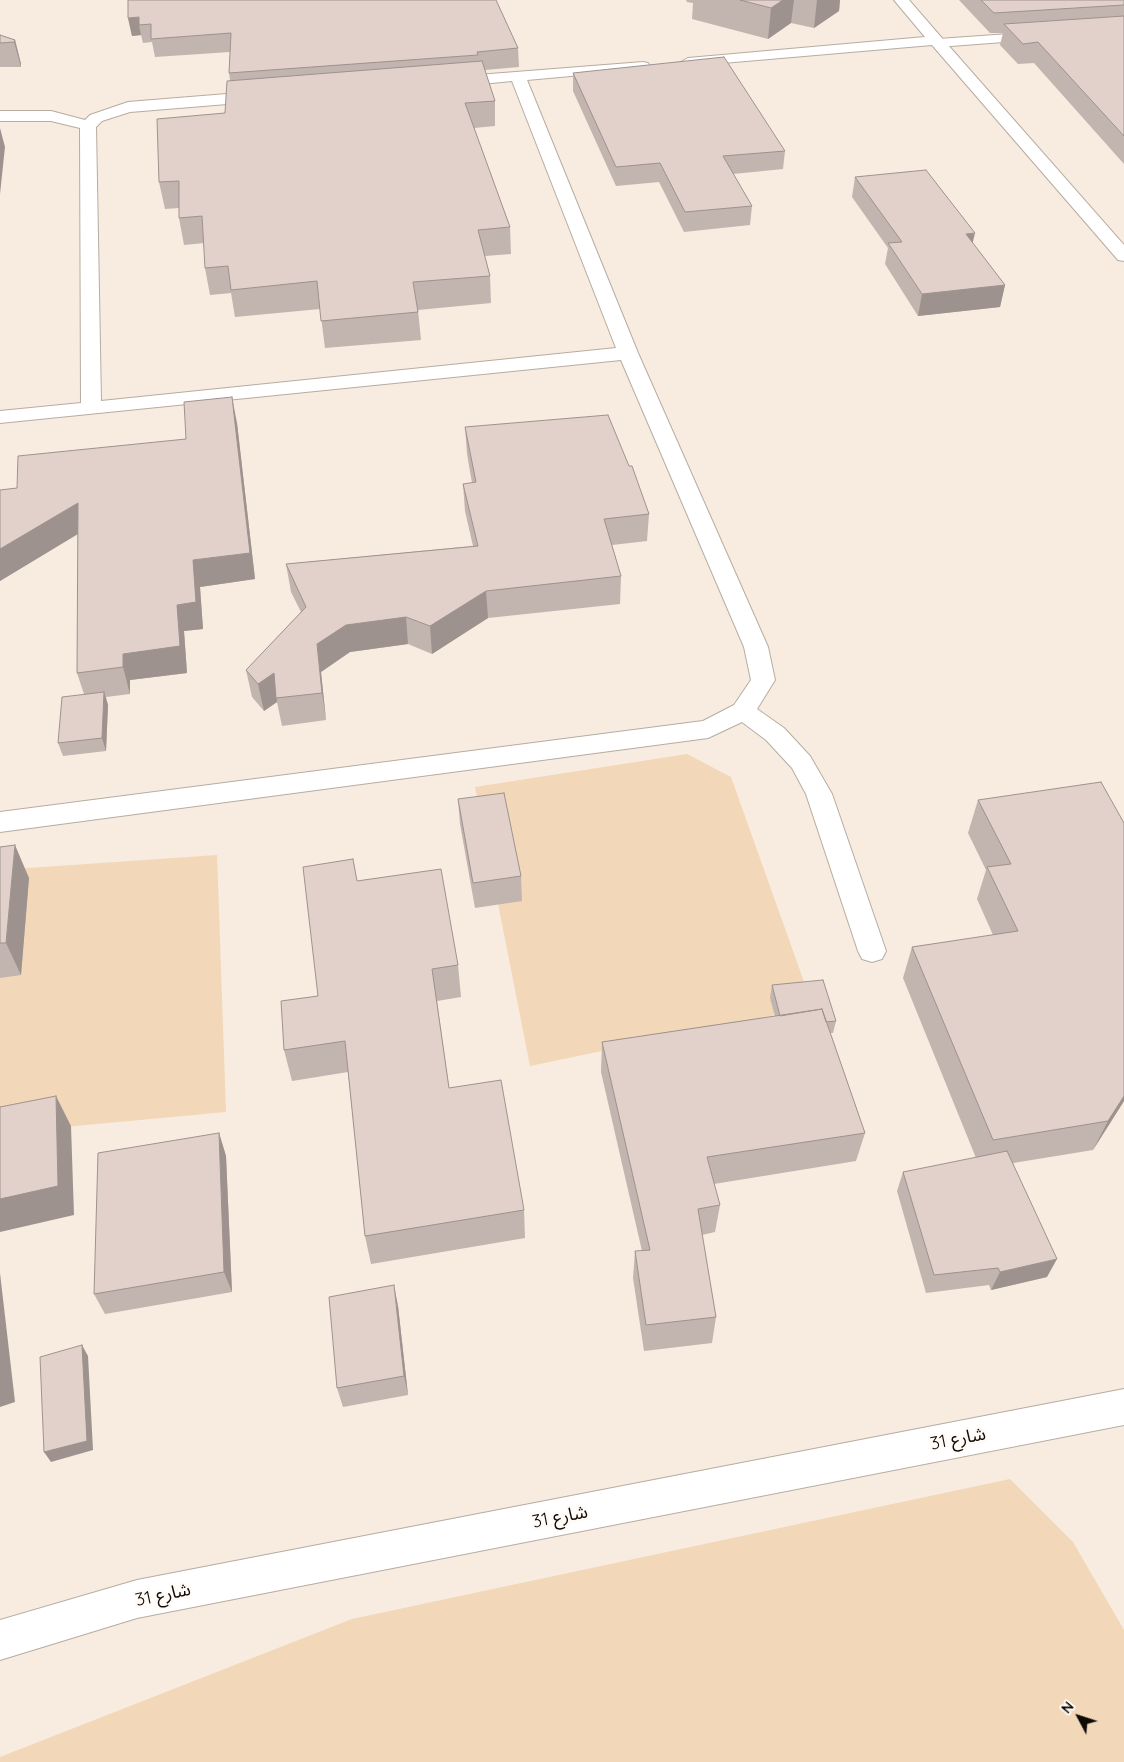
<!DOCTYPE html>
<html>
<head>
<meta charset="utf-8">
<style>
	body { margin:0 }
	#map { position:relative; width:1124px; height:1762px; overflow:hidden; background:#f7ecdf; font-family:Quicksand,sans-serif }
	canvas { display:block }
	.north { position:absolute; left:1054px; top:1692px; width:50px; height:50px; -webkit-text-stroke:4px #fffaf5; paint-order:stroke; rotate:310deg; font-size:14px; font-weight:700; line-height:20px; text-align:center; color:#0e0b07 }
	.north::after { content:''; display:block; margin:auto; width:18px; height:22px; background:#0e0b07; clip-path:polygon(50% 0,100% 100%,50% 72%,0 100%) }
</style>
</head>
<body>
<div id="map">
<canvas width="1124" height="1762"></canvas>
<div class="north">N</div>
</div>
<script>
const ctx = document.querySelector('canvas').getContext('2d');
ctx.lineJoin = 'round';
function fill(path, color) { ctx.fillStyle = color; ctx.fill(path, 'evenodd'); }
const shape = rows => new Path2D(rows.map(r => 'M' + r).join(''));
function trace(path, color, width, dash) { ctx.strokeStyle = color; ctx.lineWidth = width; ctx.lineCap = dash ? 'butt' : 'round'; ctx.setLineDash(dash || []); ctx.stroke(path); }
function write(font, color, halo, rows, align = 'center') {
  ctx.font = font + ' Quicksand,"Noto Sans Arabic",sans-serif'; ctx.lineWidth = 5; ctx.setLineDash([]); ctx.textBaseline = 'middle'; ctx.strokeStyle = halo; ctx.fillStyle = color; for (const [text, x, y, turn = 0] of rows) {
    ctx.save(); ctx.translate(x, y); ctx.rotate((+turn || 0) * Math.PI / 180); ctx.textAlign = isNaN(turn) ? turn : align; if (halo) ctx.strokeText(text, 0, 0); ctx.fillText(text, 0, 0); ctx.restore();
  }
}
const green = shape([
	[687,754,731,777,813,1007,530,1066,475,787],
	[217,855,226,1112,0,1133,0,870],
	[1010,1479,1073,1542,1124,1630,1124,1762,0,1762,0,1757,352,1619]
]);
const service = shape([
	[1038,32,1043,33,1045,36,1043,39,938,47,931,43,938,39,1038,32]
]);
const minor = shape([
	[894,0,909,0,941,37,1124,245,1124,261,1118,260,932,45,688,66,681,62,688,58,925,37,894,0],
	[643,62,648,63,650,66,648,69,527,80,638,353,768,647,775,680,757,709,784,728,810,756,832,794,886,951,882,959,872,962,862,959,858,951,806,794,792,768,766,740,742,722,708,738,0,832,0,812,703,721,734,705,751,680,744,647,621,360,0,423,0,411,81,403,80,128,51,121,0,121,0,111,51,111,85,120,90,115,128,102,264,91,272,96,264,101,130,112,102,121,96,127,101,401,616,348,512,81,452,87,444,82,452,77,643,62]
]);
const tertiary = shape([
	[1124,1389,1124,1425,137,1618,0,1660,0,1620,137,1580,1124,1389]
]);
const wall = shape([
	[686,0,840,0,839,11,814,28,791,23,768,39,692,19,693,3,687,2],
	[959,0,1124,0,1124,164,1034,63,1018,64,1000,45,1003,33,990,33],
	[128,18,518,48,519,67,485,70,495,101,495,126,474,128,510,227,511,254,485,256,490,276,491,303,418,310,421,340,325,348,320,309,235,317,231,293,210,295,205,268,204,243,184,245,179,218,179,208,165,209,159,182,225,113,230,80,229,73,230,52,155,57,152,42,143,43,141,35,132,36],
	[0,35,15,40,21,64,21,67,0,67],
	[573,73,785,151,783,169,733,174,752,206,750,225,684,232,659,182,616,186,573,91],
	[855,177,972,243,1005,285,1000,307,918,316,885,264,888,248,852,197],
	[237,423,255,579,200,587,203,629,184,631,187,673,130,680,130,694,106,697,108,705,106,751,63,756,58,743,84,694,77,673,78,534,0,581,0,490,17,488,186,439],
	[465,427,629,466,649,514,647,541,612,545,621,576,620,604,488,618,432,654,408,644,350,652,321,672,326,720,282,726,277,702,264,711,252,697,246,670,301,612,291,592,286,564,473,546,465,511,463,484,472,483,467,454],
	[458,799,521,876,522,901,475,908,460,824],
	[978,800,1124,823,1124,1101,1093,1150,1013,1163,1047,1277,991,1290,989,1285,926,1293,897,1191,903,1172,976,1158,903,978,912,947,993,935,977,899,986,870,968,833],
	[0,847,29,878,21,975,0,978],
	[357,881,458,965,461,997,437,1001,449,1088,524,1210,525,1238,371,1264,365,1236,348,1072,292,1081,284,1050,318,996],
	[772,985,836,1021,833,1033,830,1033,865,1133,856,1161,714,1184,720,1205,715,1232,702,1235,716,1317,712,1343,644,1351,633,1278,635,1251,642,1251,601,1072,602,1042,775,1016,770,998],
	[219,1133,226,1156,232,1292,105,1314,94,1294],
	[398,1306,408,1395,343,1407,337,1388]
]);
const shadedWall = shape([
	[783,0,794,0,791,23,768,39,771,8],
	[817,0,840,0,839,11,814,28],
	[139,17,139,25,141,35,132,36,128,18],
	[15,40,21,64,21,67,14,42],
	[0,128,5,147,0,194],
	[975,233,970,254,966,234],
	[1005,285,1000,307,918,316,922,294],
	[232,397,237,423,255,579,200,587,203,629,184,631,187,673,130,680,130,694,123,667,123,654,177,605,193,560],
	[78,503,86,529,0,581,0,549],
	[486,591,488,618,432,654,430,626],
	[406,617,408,644,350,652,321,672,326,720,322,693,317,644,346,625],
	[274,673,277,702,264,711,258,684],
	[104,692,108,705,106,751,102,738],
	[15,845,29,878,21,975,6,943],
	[56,1096,71,1126,74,1215,0,1232,0,1199],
	[1124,1096,1124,1101,1093,1150,1108,1121],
	[219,1133,226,1156,232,1292,224,1272],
	[1057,1259,1047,1277,991,1290,1000,1272],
	[0,1273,15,1402,0,1407],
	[394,1285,398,1306,408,1395,404,1376],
	[82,1345,88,1356,93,1450,51,1462,44,1452]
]);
const building = shape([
	[128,0,496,0,518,48,477,52,478,55,229,73,231,33,151,39,151,24,139,25,139,17,128,18,128,0],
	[740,0,783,0,771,8,740,0],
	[981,0,1124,0,1124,5,994,13,981,0],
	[1124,16,1124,136,1038,42,1023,44,1004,24,1124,16],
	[0,35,15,40,14,42,0,43,0,35],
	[724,57,785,151,723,156,752,206,685,212,660,163,616,167,573,73,724,57],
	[482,61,495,101,465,103,510,227,478,230,490,276,413,282,418,312,321,321,317,281,231,290,228,266,205,268,202,216,179,218,179,181,159,182,157,119,225,113,227,81,482,61],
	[926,170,975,233,966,234,1005,285,922,294,888,243,902,242,855,177,926,170],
	[232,397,250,553,193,560,196,602,177,605,180,646,123,654,123,667,77,673,78,503,0,549,0,490,17,488,18,456,186,439,184,402,232,397],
	[608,415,629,466,632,466,649,514,604,519,621,576,486,591,430,626,406,617,346,625,317,644,322,693,276,698,274,673,258,684,246,670,306,607,286,564,478,546,463,484,476,482,465,427,608,415],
	[104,692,102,738,58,743,62,697,104,692],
	[1101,782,1124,823,1124,1096,1108,1121,993,1140,912,947,1018,931,987,867,1011,864,978,800,1101,782],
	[504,793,521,876,473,883,458,799,504,793],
	[15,845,6,943,0,943,0,847,15,845],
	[353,859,357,881,441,869,458,965,432,969,449,1088,501,1080,524,1210,365,1236,345,1041,284,1050,281,1001,318,996,303,867,353,859],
	[823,980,836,1021,826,1022,822,1009,780,1016,772,985,823,980],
	[822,1009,865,1133,707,1157,720,1205,698,1209,716,1317,646,1325,635,1251,650,1250,602,1042,822,1009],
	[56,1096,58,1186,0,1199,0,1107,56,1096],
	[219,1133,224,1272,94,1294,98,1153,219,1133],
	[1007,1151,1057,1259,1000,1272,998,1268,934,1275,903,1172,1007,1151],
	[394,1285,404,1376,337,1388,329,1297,394,1285],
	[82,1345,87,1441,44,1452,40,1357,82,1345]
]);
const nearStreetnames = [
	["شارع 31",958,1439,-11],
	["شارع 31",560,1517,-11],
	["شارع 31",163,1595,-12]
];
fill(green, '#f2d7b9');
trace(service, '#b7aca1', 2);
trace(minor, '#b7aca1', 2);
trace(tertiary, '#b7aca1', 2);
fill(service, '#fff');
fill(minor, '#fff');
fill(tertiary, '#fff');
fill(wall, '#c2b4af');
fill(shadedWall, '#9e928e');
fill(building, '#e2d1cb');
trace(building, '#9e928e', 1);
write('18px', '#0e0b07', '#fffaf5', nearStreetnames);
</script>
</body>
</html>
